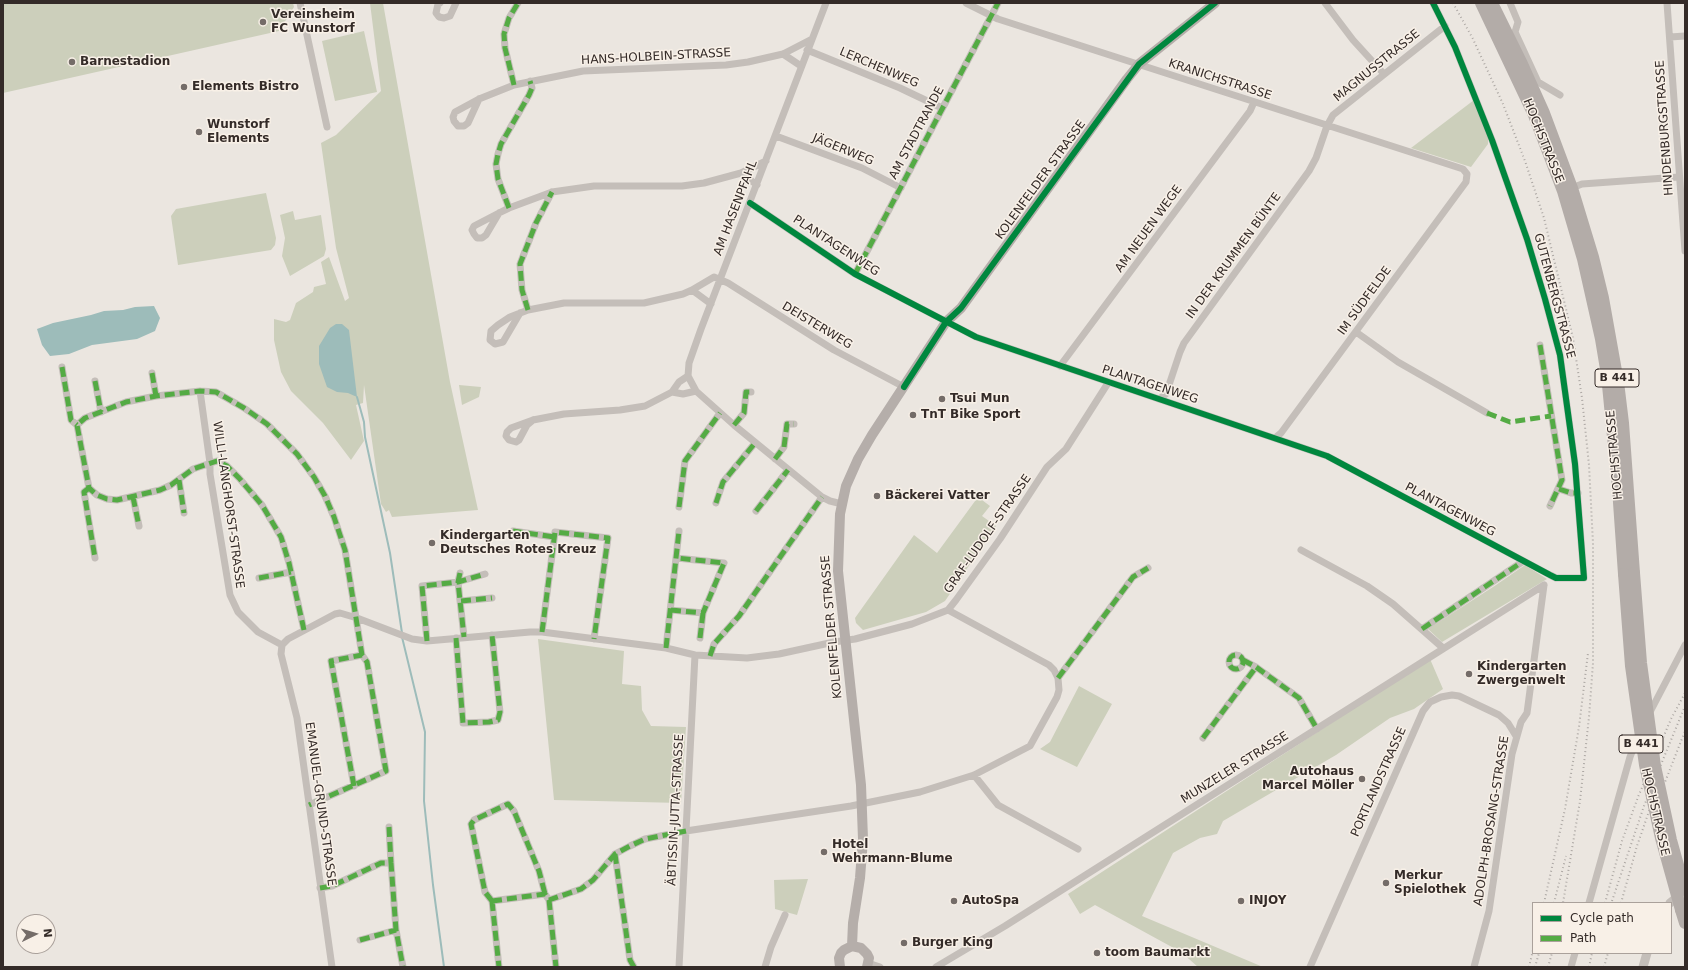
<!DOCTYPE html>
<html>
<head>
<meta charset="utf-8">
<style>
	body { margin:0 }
	#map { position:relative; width:1688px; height:970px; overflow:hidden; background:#ebe6e0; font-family:"DejaVu Sans",sans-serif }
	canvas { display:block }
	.frame { position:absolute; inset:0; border:4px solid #342b28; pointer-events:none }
	.legend { position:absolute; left:1532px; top:902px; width:140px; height:52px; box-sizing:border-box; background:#f8f0e7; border:1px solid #aaa19b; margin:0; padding:5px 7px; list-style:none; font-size:12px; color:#342b28 }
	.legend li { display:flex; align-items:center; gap:8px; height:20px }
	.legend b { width:20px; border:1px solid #aaa19b }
	.north { position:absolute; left:16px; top:914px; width:40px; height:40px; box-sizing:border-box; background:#f8f0e7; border:1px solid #aaa19b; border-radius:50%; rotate:85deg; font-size:11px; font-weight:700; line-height:16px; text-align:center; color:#342b28 }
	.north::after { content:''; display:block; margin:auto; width:14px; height:18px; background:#746c68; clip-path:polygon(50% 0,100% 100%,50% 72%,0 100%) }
</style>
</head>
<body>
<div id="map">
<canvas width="1688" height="970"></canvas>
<div class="frame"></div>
<ul class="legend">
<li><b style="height:5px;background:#00873e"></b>Cycle path</li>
<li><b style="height:5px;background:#54ab44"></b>Path</li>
</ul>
<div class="north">N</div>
</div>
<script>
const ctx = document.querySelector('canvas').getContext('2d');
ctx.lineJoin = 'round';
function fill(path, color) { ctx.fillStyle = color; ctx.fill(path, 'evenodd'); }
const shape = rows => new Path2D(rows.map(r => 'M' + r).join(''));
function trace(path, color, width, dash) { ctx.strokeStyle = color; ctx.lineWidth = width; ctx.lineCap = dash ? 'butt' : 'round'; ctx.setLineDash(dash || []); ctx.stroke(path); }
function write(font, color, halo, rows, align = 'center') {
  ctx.font = font + ' "DejaVu Sans",sans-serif'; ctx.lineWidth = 3; ctx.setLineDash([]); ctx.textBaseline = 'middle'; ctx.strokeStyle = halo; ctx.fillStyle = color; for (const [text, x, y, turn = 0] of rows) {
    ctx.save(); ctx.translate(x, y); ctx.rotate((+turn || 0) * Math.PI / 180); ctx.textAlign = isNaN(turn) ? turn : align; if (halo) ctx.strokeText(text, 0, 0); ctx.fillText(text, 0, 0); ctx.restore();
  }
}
const green = shape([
	[3,3,293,3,294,7,279,31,3,93],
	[370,3,383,3,450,382,478,510,392,517,389,510,386,512,381,504,364,385,363,403,356,405,364,441,351,460,323,423,291,391,281,372,274,340,274,319,286,322,290,320,296,303,313,292,314,287,326,284,321,262,329,257,345,301,349,298,336,248,321,143,336,135,381,91],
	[364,31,377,92,335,101,322,41],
	[1474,100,1488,134,1488,144,1471,167,1411,148],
	[266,193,276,238,275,245,271,250,178,265,171,216,176,209],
	[293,211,295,220,321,215,326,249,324,256,290,276,282,256,285,238,280,215],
	[459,385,481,387,479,397,462,405],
	[978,497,990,506,982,516,996,526,945,601,926,612,863,630,856,623,855,618,914,535,937,553],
	[1525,565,1547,579,1442,642,1428,629,1496,585],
	[538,639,624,651,622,684,641,686,642,710,651,726,686,727,681,803,554,800],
	[1430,659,1443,689,1414,709,1390,718,1336,755,1223,821,1217,834,1200,838,1173,853,1142,916,1263,967,1198,967,1181,952,1095,905,1080,914,1068,894],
	[1079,686,1112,704,1077,767,1040,749,1050,742],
	[808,879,797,915,775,909,774,880]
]);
const water = shape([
	[154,306,160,318,155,331,137,339,92,345,69,354,50,356,42,345,37,329,53,323,91,315,104,311,123,310,135,307],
	[336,324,342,324,349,330,357,397,348,393,337,392,327,387,319,364,319,346,330,328]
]);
const stream = shape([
	[357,397,364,422,365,437,390,553,402,633],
	[402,637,425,732,424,801,433,885,444,967]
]);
const minor = shape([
	[300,3,327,127],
	[440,3,438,4,436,13,439,17,444,18,450,16,456,3],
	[826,3,701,329,689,363,688,376,696,391,734,425,822,497,830,501,842,504],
	[966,3,998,19,1463,169,1467,174,1466,182,1281,433,1275,438],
	[1325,3,1353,40,1384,74],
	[1510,3,1518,22,1515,32,1538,82,1560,95],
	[1667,3,1685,251],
	[1670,37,1685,36],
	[807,50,900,88,942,108],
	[783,54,801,66],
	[514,85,505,48,504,34,509,18,518,3],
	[479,99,468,123,464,126,458,126,454,121,453,117,455,112,479,99,514,85,583,71,726,65,748,62,783,54,812,39],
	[776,136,862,168,901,188],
	[741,173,757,185],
	[1569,189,1582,184,1679,177],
	[750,203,855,274,976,337,1327,456,1550,575,1556,578,1584,578,1575,464,1560,355,1545,299,1527,239,1492,140,1455,47,1433,3],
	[509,208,498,179,496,164,498,154,501,144,529,95,532,88,530,81],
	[499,213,486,235,482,238,477,238,474,234,472,230,474,226,499,213,509,208,552,192,594,186,682,186,704,183,741,173,766,161],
	[855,274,998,3],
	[692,290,711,304],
	[528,310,522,290,520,264,536,223,552,192],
	[520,313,503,342,495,344,490,340,491,331,498,325,510,317,528,310,564,303,644,303,683,294,692,290,714,277,728,283,834,350,904,387],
	[1356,332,1398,362,1487,413],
	[1540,345,1562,480,1550,506],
	[1060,366,1250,111,1254,102],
	[62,367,71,420,77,425],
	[152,373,156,396],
	[95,381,101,412],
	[200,391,210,463,210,474,230,595,238,612,258,632,282,645],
	[672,392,683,394,696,391],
	[1159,399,1166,394,1180,352,1184,343,1309,171,1316,158,1327,126,1333,115,1445,26],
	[533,420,527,425,519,440,516,442,509,440,506,436,507,432,511,428,533,420,564,414,620,410,645,406,672,392,679,382,688,376],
	[734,425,744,413,746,392,751,392],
	[775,459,784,447,787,424,794,424],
	[179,480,184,513],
	[89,488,84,492,95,558],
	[1559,489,1571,493,1578,493],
	[133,497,139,526],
	[716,503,723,482,755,443],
	[679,507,685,461,720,413],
	[756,511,788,470],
	[513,531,554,537],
	[1301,550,1367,586,1393,604,1443,648],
	[460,573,458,582,464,637],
	[259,578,291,572],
	[461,601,492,598],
	[671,610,703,613,724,563,677,558],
	[1422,629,1522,562],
	[304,630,289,563,281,537,262,505,239,478,227,466,217,461,193,469,171,485,160,490,117,500,107,499,97,495,89,488,77,425,85,418,126,402,156,396,200,391,216,392,244,408,267,424,297,454,314,477,325,496,334,517,345,550,362,655,367,662,386,771,309,805],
	[542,632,555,532,608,538,594,639],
	[456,638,463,723,489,722,498,720,500,712,492,635],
	[700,638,703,613],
	[427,641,422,586,458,582,485,574],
	[282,645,288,639,335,614,340,613,357,618,412,639,427,641,530,632,542,632,666,648,695,655,747,658,779,654,834,642,855,639,912,624,948,610,956,600,1000,539,1047,467,1066,449,1108,383],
	[282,645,281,654,297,718,332,967],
	[666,648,679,531],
	'1229 662a7 7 0 1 1 14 0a7 7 0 1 1-14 0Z',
	[710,656,714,644,739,616,822,497],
	[1243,660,1256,667,1299,698,1317,729],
	[1058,678,1133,577,1148,568],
	[1649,714,1685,645],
	[1203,738,1256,667],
	[974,775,998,805,1078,849],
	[354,786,331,661,362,655],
	[389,827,391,863],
	[615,854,630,960,634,967],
	[320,888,332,886,381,863,391,863,396,930,403,967],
	[549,900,556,967],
	[492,901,545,894,549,900,581,889,593,880,615,854,630,846,645,839,686,831,851,806,920,792,974,775,1030,746,1057,697,1059,690,1058,678,1054,670,1049,665,948,610],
	[492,901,485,892,471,824,474,820,508,804,514,811,539,871,545,894],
	[492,901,499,967],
	[1589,903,1630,757,1639,734],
	[360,940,396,930],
	[868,963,880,967],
	[679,967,695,655],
	[765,967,771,947,785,915],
	[936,967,1005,926,1544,585],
	[1310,967,1423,711,1430,702,1441,697,1452,695,1459,696,1499,715,1508,723,1516,736],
	[1474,967,1489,911,1512,754,1521,722,1527,713,1544,585],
	[1571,967,1575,953]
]);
const tertiary = shape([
	[1670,903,1675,899,1685,896],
	[1643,967,1647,953]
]);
const secondary = shape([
	[852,946,853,923,860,878,863,839,861,785,838,571,840,514,846,486,858,459,872,435,946,322,961,308,1127,79,1139,64,1215,3],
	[840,967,839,958,841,953,844,950,852,946,861,948,867,954,869,958,867,967]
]);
const primary = shape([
	[1481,3,1534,115,1563,191,1583,259,1601,339,1607,375,1618,488,1624,574],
	[1492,3,1522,64,1544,113,1572,188,1593,257,1603,298,1618,382,1623,423,1634,573],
	[1681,910,1685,923]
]);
const rail = shape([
	[1453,3,1473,39,1503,104,1525,161,1544,218,1573,338,1582,398,1589,465,1593,543,1593,663,1589,717,1580,801,1563,903],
	[1658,800,1685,731],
	[1612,901,1644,806,1685,706],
	[1544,903,1565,809,1579,727,1588,653],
	[1554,903,1566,856],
	[1605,903,1622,841,1638,797,1671,719,1685,693],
	[1621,903,1637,846,1656,791],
	[1529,967,1533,950],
	[1535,967,1539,953],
	[1548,967,1552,953],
	[1589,967,1592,953],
	[1604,967,1608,953]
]);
const primaryBridge = shape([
	[1634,573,1641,663,1655,766,1671,840,1685,890],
	[1624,574,1631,666,1645,765,1661,838,1681,910]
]);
const quiet = shape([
	[514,85,505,48,504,34,509,18,518,3],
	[509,208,498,179,496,164,498,154,501,144,529,95,532,88,530,81],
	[855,274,998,3],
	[528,310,522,290,520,264,536,223,552,192],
	[1540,345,1562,480,1550,506],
	[62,367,71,420,77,425],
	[152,373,156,396],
	[95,381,101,412],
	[1487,413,1510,422,1551,416],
	[734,425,744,413,746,392,751,392],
	[775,459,784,447,787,424,794,424],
	[179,480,184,513],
	[89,488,84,492,95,558],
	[1559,489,1571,493,1578,493],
	[133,497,139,526],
	[716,503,723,482,755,443],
	[679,507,685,461,720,413],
	[756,511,788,470],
	[513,531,554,537],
	[460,573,458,582,464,637],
	[259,578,291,572],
	[461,601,492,598],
	[671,610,703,613,724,563,677,558],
	[1422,629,1522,562],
	[304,630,289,563,281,537,262,505,239,478,227,466,217,461,193,469,171,485,160,490,117,500,107,499,97,495,89,488,77,425,85,418,126,402,156,396,200,391,216,392,244,408,267,424,297,454,314,477,325,496,334,517,345,550,362,655,367,662,386,771,309,805],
	[542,632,555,532,608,538,594,639],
	[456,638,463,723,489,722,498,720,500,712,492,635],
	[700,638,703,613],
	[427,641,422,586,458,582,485,574],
	[666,648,679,531],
	'1229 662a7 7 0 1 1 14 0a7 7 0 1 1-14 0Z',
	[710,656,714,644,739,616,822,497],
	[1243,660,1256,667,1299,698,1317,729],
	[1058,678,1133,577,1148,568],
	[1203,738,1256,667],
	[354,786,331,661,362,655],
	[389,827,391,863],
	[615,854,630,960,634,967],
	[320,888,332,886,381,863,391,863,396,930,403,967],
	[549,900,556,967],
	[492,901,485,892,471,824,474,820,508,804,514,811,539,871,545,894],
	[492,901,545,894,549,900,581,889,593,880,615,854,630,846,645,839,686,831],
	[492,901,499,967],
	[360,940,396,930]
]);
const cycleway = shape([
	[750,203,855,274,976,337,1327,456,1550,575,1556,578,1584,578,1575,464,1560,355,1545,299,1527,239,1492,140,1455,47,1433,3],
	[904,387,946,322,961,308,1139,64,1215,3]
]);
const markers = [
	[263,22,4,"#746c68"],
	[72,62,4,"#746c68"],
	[184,87,4,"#746c68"],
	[199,132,4,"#746c68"],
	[942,399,4,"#746c68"],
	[913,415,4,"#746c68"],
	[877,496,4,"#746c68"],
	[432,543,4,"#746c68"],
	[1469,674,4,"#746c68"],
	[1362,779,4,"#746c68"],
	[824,852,4,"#746c68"],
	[1386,883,4,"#746c68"],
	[954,901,4,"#746c68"],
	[1241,901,4,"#746c68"],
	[904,943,4,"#746c68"],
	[1097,953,4,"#746c68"]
];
const shields = [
	[1617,378,44],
	[1641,744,44]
];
const shieldNames = [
	["B 441",1617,378],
	["B 441",1641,744]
];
const poiNames = [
	["Vereinsheim",271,15],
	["FC Wunstorf",271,29],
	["Barnestadion",80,62],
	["Elements Bistro",192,87],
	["Wunstorf",207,125],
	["Elements",207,139],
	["Tsui Mun",950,399],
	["TnT Bike Sport",921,415],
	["Bäckerei Vatter",885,496],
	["Kindergarten",440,536],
	["Deutsches Rotes Kreuz",440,550],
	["Kindergarten",1477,667],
	["Zwergenwelt",1477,681],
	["Autohaus",1354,772,"right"],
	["Marcel Möller",1354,786,"right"],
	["Hotel",832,845],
	["Wehrmann-Blume",832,859],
	["Merkur",1394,876],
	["Spielothek",1394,890],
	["AutoSpa",962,901],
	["INJOY",1249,901],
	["Burger King",912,943],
	["toom Baumarkt",1105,953]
];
const streetNames = [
	["HANS-HOLBEIN-STRASSE",656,57,-3],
	["MAGNUSSTRASSE",1377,66,-39],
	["LERCHENWEG",879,68,23],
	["KRANICHSTRASSE",1220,80,18],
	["HINDENBURGSTRASSE",1665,128,-94],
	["AM STADTRANDE",917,133,-62],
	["HOCHSTRASSE",1543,141,68],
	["JÄGERWEG",843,150,22],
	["KOLENFELDER STRASSE",1041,180,-54],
	["AM HASENPFAHL",736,208,-69],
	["AM NEUEN WEGE",1149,229,-54],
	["PLANTAGENWEG",836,246,33],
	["IN DER KRUMMEN BÜNTE",1234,256,-54],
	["GUTENBERGSTRASSE",1554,296,75],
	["IM SÜDFELDE",1365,301,-54],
	["DEISTERWEG",817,326,31],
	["PLANTAGENWEG",1150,385,18],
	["HOCHSTRASSE",1615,455,-95],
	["WILLI-LANGHORST-STRASSE",228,505,82],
	["PLANTAGENWEG",1450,510,28],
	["GRAF-LUDOLF-STRASSE",988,534,-55],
	["KOLENFELDER STRASSE",832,627,-95],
	["MUNZELER STRASSE",1235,768,-32],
	["PORTLANDSTRASSE",1379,782,-66],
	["EMANUEL-GRUND-STRASSE",320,804,82],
	["ÄBTISSIN-JUTTA-STRASSE",676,810,-87],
	["HOCHSTRASSE",1655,812,77],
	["ADOLPH-BROSANG-STRASSE",1492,821,-81]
];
fill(green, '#cccfbb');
fill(water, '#9dbcba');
trace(stream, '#9dbcba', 2);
trace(minor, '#c4beb9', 7);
trace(tertiary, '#c4beb9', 9);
trace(secondary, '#b5aeaa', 10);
trace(primary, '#b3aca8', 12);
trace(rail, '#aca7a3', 2, [1, 3]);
trace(primaryBridge, '#b3aca8', 12);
trace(quiet, '#54ab44', 5, [10, 5]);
trace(cycleway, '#00873e', 6);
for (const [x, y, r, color] of markers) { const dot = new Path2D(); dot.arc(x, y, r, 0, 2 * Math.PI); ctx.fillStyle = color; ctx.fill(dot); trace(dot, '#f8f0e7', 1.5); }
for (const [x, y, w] of shields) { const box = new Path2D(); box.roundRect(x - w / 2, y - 9, w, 18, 3); ctx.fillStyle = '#f8f0e7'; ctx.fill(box); trace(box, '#342b28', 1); }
write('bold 11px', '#342b28', null, shieldNames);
write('bold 12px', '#342b28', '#f8f0e7', poiNames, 'left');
write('12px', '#342b28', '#f8f0e7', streetNames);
</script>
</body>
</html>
